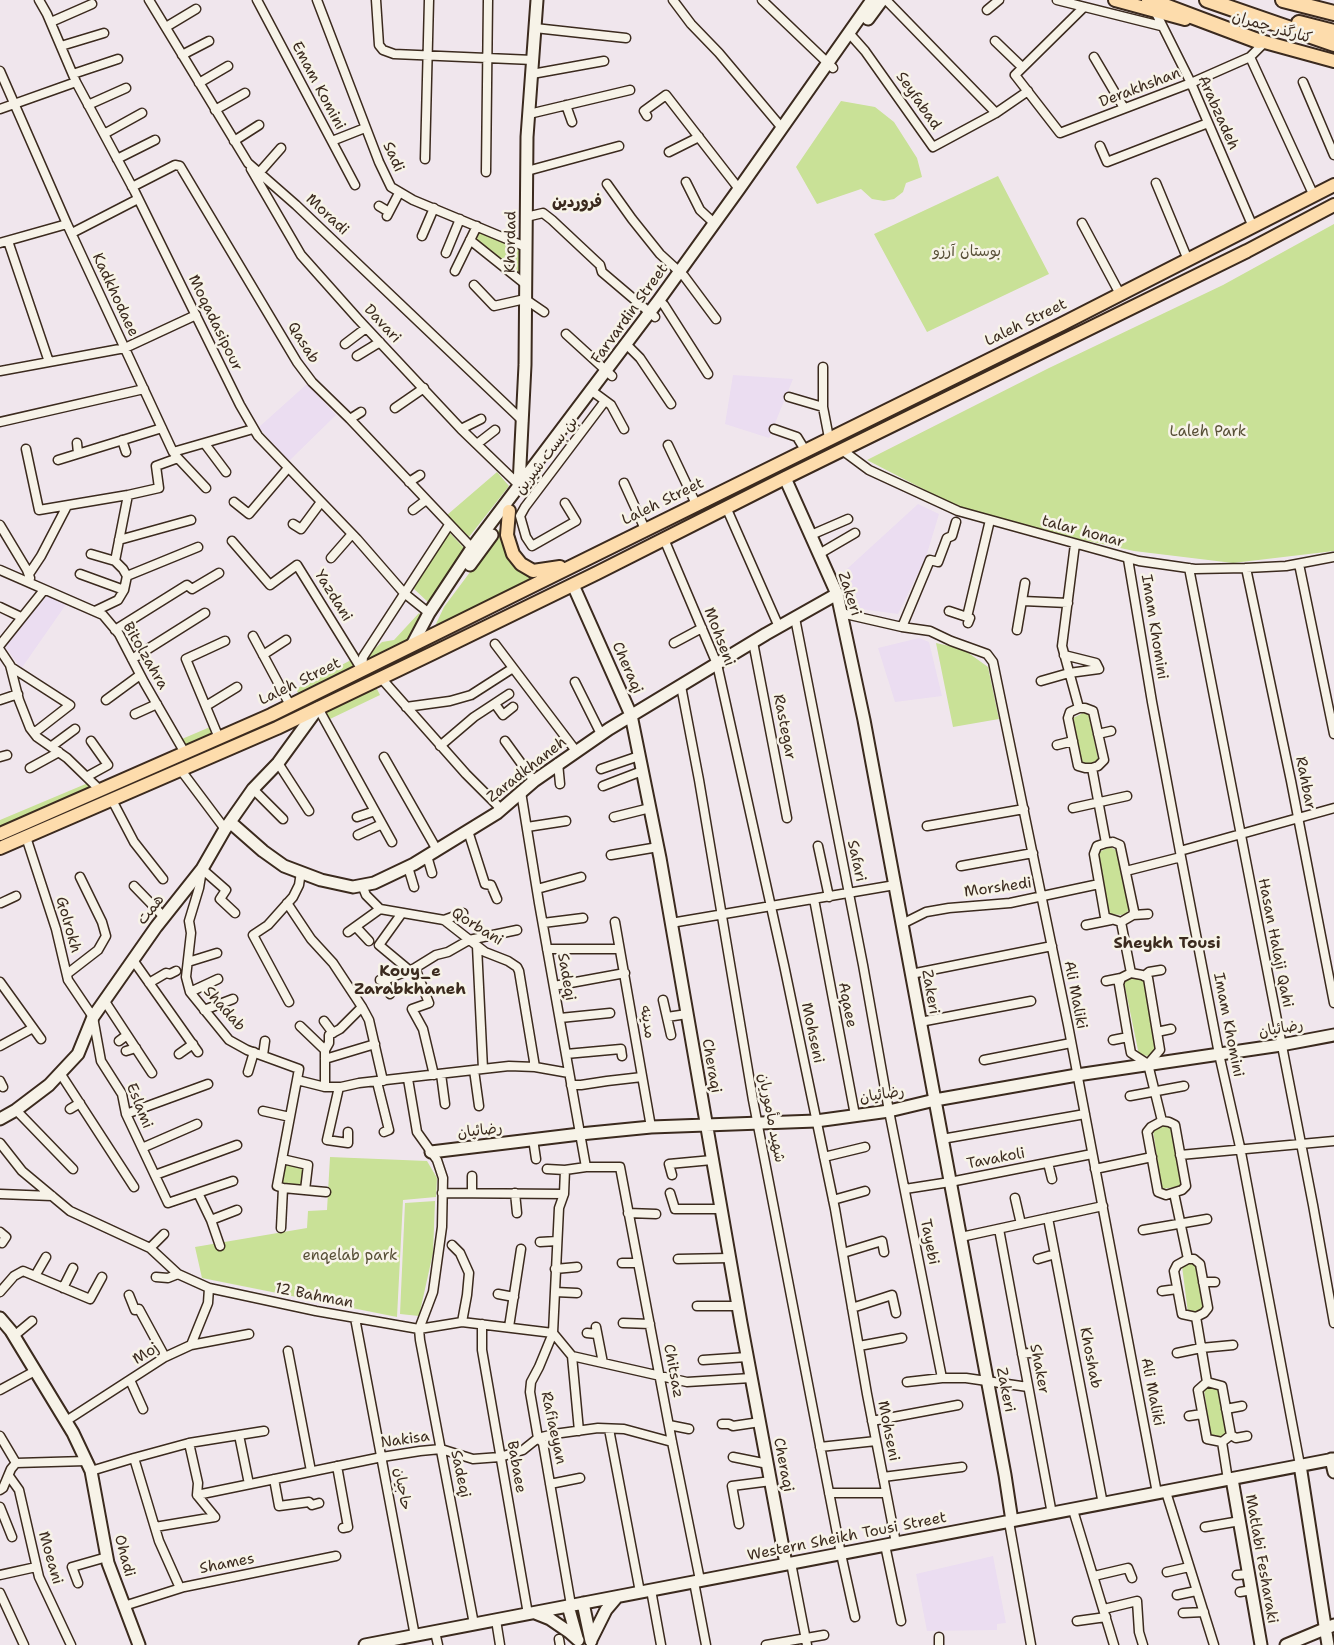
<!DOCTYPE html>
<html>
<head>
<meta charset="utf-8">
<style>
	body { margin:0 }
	canvas { display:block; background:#f0e6ed }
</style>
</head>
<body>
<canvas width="1334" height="1645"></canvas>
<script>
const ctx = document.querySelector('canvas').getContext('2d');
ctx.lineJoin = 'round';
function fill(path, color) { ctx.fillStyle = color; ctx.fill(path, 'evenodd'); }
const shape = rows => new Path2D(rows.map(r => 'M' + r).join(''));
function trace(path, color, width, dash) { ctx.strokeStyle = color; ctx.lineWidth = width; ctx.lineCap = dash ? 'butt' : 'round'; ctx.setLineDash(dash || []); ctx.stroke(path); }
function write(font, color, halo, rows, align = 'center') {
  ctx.font = font + ' "Shantell Sans","Playpen Sans Arabic",sans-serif'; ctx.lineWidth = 5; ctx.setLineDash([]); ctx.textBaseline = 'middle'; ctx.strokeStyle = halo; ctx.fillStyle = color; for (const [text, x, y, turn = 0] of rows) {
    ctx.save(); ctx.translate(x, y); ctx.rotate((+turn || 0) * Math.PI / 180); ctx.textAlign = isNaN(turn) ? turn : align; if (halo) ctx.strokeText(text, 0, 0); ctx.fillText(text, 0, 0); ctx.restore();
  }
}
const built = shape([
	[733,375,793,379,769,438,725,424],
	[307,384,336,415,288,462,259,427],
	[918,504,939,514,926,557,898,614,861,609,844,602,836,579],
	[48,595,67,603,21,669,5,646],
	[919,638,929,642,942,696,895,702,878,648],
	[993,1556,1006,1623,997,1624,997,1630,927,1631,916,1574]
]);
const green = shape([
	[841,101,875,107,894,122,917,158,922,177,906,183,903,192,894,199,884,201,872,199,861,189,817,204,796,167],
	[998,176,1049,274,927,332,874,234],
	[1334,224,1334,551,1233,563,1134,551,1051,533,958,507,867,460,1049,368,1223,285],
	[479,231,522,250,519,275,475,240],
	[497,472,509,486,469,537,447,515],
	[502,525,506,551,543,574,435,626,444,607,479,560],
	[449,532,464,548,429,603,413,588],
	[419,613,424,618,409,641,366,664,366,657,382,642,394,640],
	[936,643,963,649,988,667,999,719,953,727],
	[351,660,355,668,300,697,296,689],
	[376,687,380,695,330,719,325,711],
	[1083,713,1089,714,1098,759,1093,763,1082,763,1073,718],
	[210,727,214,735,186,748,182,739],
	[88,783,94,788,0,830,0,820],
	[1110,847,1116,850,1129,909,1126,914,1121,915,1109,914,1099,852],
	[1134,977,1144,981,1155,1050,1149,1056,1139,1055,1124,982,1127,978],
	[1165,1125,1171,1126,1181,1186,1162,1189,1153,1131,1158,1127],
	[330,1157,427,1161,437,1178,436,1197,403,1200,397,1317,202,1278,195,1247,307,1228,308,1211,327,1210],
	[284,1163,306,1167,302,1188,280,1185],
	[435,1201,433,1253,419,1316,400,1314,405,1203],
	[1191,1263,1195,1264,1203,1308,1194,1313,1188,1313,1182,1266],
	[1208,1387,1219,1388,1227,1432,1225,1435,1218,1437,1211,1436,1204,1390]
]);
const street = shape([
	[39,0,47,14,76,82,135,192,240,405,258,436,357,539,404,593,429,613],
	[149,0,248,163,296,205,523,421],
	[257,0,355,185],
	[317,0,379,162,391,187,413,200,526,247],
	[376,0,379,45,383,50,394,54,533,60],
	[673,0,691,24,719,53,782,128],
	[762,0,833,68],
	[886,0,996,113],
	[1057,0,1161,26],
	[1084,7,1015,75,1060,133,1191,83,1250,57,1264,43],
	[987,10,999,0],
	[1155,11,1191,83,1253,227],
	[51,22,92,4],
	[166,27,196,9],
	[535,28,626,38],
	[849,33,865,51,933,147,996,113,1028,91],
	[995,41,1022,67],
	[61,46,104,33],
	[182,55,209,41],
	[1094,57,1124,108],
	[1250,57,1314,196],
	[0,71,67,224,173,452,253,429],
	[73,74,118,59],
	[532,74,604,61],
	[1303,82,1334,155],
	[199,83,228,66],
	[88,105,126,88],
	[566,105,572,122],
	[0,109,76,82],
	[215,110,245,93],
	[529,114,630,90],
	[647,116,644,111,666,95,739,189],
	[104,134,142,113],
	[234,141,259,125],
	[332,141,365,128],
	[1100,146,1107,162,1208,123],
	[669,152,699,137],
	[117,159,155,140],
	[425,159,429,0],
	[251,169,301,255,358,319,461,429,519,485],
	[527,171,619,146],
	[486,172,488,0],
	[259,173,281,148],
	[686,182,700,210,714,223],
	[1156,183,1188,260],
	[607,184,632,219,660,254,684,276,716,319],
	[132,187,175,165,180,166,297,362,312,382,350,419,474,550],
	[379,206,389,212],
	[387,216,399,193],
	[526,217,543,213,552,220,600,265,602,272,655,317],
	[1082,223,1120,294],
	[72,233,138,199],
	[422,236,434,208],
	[470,240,525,284],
	[8,241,49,362],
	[0,243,67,224],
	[446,253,460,219],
	[455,271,477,226],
	[474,285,494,306,525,299,544,312],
	[659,300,664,305,708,374],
	[566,334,612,376],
	[345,344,366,328],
	[626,344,640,358,671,404],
	[357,356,380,342],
	[823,367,823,407],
	[0,371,125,348,196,315],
	[592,391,611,405,624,429],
	[789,397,823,407,829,438],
	[395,408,424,388],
	[350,419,361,412],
	[0,422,144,389],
	[461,429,481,419],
	[774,429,797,437,805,450],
	[122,440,126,452],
	[77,443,78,453],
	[205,444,226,472],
	[477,444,495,430],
	[668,445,696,504],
	[26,449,39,510,128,495,159,488,156,466,178,458],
	[842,450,869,470,958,511,1139,561,1195,569,1246,568,1286,566,1334,557],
	[175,455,206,488],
	[58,460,162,428],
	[409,482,420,475],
	[624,483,645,529],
	[234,502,249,514,288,468],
	[565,503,576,521,532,546,526,537,520,516,525,507,605,401],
	[726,507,779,627],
	[413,510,426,500],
	[293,524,301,529,321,502],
	[0,525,27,570,30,578],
	[811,535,848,519],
	[664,539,717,664,784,965,835,1209,867,1394,896,1543],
	[119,540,191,520],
	[232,541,270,585,297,565,362,670],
	[1075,544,1062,646,1079,708],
	[91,554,115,561],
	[819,554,855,533],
	[331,558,352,534],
	[1128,559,1152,702,1181,857,1219,1054,1240,1147,1300,1465],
	[1299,564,1334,734],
	[1189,568,1313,1205,1334,1323],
	[1246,568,1291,781,1334,1003],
	[0,570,103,615,119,634,144,682,185,753],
	[29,574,41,556,67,506],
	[80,574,124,590],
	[127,576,198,547],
	[1023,601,1068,603],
	[0,607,21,617],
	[95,611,118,600,124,590,127,576,123,569,115,561,128,495],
	[949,611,970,618,968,623],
	[841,613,902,627,930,631,951,641,987,654,993,662,1068,1025,1157,1493],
	[967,617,990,520],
	[795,618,863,965,889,1111,942,1378],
	[902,627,930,560,938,562,947,538,952,536,956,522],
	[115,630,187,585,192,589,219,573],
	[1017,630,1025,583],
	[253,636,290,705],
	[753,642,787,818],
	[674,643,702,628],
	[495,644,576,751],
	[0,645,44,590],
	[0,650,10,665,19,700,30,728,37,737,67,758,100,790],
	[263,655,286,640],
	[132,659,205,613],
	[11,667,70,705,34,733],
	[362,670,363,657,449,525],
	[381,678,466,774,501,809],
	[1041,681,1069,673,1099,669,1096,663,1064,655],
	[575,682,601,734],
	[681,686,699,780,753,1100,841,1554,855,1617],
	[0,700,18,694],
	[106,700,140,675],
	[495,704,503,715,513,707],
	[206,706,237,687],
	[406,707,450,701,471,695,513,668],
	[318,708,392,842],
	[1079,708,1085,708,1093,711,1104,760,1098,766,1092,768,1085,768,1078,766,1068,718,1070,712,1079,708],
	[135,714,157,704],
	[1098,734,1111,731],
	[219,738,186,659,225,641],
	[505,741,534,781],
	[1057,745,1073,741],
	[52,746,75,729],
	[440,746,474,717,509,694],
	[0,757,7,755],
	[384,757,437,850],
	[278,763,309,811],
	[558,763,560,784],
	[30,768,59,752],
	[1092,768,1106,843],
	[180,769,225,829],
	[601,769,639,756],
	[88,776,108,765,91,741],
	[603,786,642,771],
	[253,789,283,819],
	[521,792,539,903,586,1167],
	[112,800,134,842,163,879],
	[1073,808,1127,796],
	[357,817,375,811],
	[614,817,650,808],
	[927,826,1024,809],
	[527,827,566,821],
	[468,831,485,884,491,885,497,899],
	[358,835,382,824],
	[26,837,56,929,68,980,93,1017,101,1061,122,1094,126,1114,168,1203,233,1181],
	[1113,842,1120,845,1134,911,1133,915,1121,922,1105,917,1094,854,1097,846,1106,843,1113,842],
	[818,846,829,897],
	[1180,851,1334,808],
	[611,855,658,847],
	[427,856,432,873],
	[961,866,1033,853],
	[408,867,414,887],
	[202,869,226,890,220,899,235,913],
	[202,870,199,888,189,921,191,933,186,977,190,992,229,1040,247,1050,299,1069,277,1186,283,1188,281,1228],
	[1126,871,1181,857],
	[362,885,366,895,380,909,444,920,485,952,508,961,517,967,519,971,535,1067],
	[134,886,164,917],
	[537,889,581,877],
	[814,899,855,1115],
	[1,903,16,896],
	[287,903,311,939,333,963,362,1007,369,1020,383,1081],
	[402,913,379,945,409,970],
	[1133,915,1148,914],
	[444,920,463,913],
	[615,922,651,1127],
	[1121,922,1131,973],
	[543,923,583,918],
	[671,923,895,885],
	[902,924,926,912,949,908,1010,903,1099,884],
	[1086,925,1111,920],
	[356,927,369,941],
	[348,932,380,909],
	[477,946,483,1069],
	[547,949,619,949],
	[133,960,198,1052],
	[188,962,217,953],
	[415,968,429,1003,412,1009,423,1029,434,1075],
	[1131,973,1142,975,1148,978,1160,1050,1148,1064],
	[1131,973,1121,978,1119,984,1128,1037,1131,1053,1148,1064],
	[67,974,98,950,106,936,102,922,80,877],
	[911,974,1052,946],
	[1144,976,1149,972,1161,970],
	[380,980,385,980,415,968,436,955,448,952,469,940,517,930],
	[385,980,390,994],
	[1106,981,1121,978],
	[0,982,41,1039],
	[149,983,166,973,170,974,176,971],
	[554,986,625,973],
	[190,992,218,979],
	[104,1000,152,1073],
	[663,1000,671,1035],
	[289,1002,253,935,268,925,293,897,299,885,301,872],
	[204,1010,233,999],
	[667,1017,687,1014],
	[560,1018,610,1013],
	[324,1021,333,1033],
	[920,1022,1031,1001],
	[300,1026,325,1050],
	[1157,1032,1171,1029],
	[1113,1040,1128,1037],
	[119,1041,127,1035],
	[0,1046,33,1028],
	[126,1051,136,1048],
	[179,1054,193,1044],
	[566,1054,621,1049,622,1056],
	[263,1055,265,1041],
	[325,1059,375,1044],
	[984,1060,1071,1043],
	[1148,1064,1162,1121],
	[474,1070,479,1106],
	[248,1072,254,1052],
	[60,1073,134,1187],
	[441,1074,445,1104],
	[408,1079,417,1132,437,1160,443,1178,442,1227,433,1292,419,1329,420,1340,474,1624],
	[297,1080,325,1087,341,1087,359,1083,509,1066,535,1067,569,1073],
	[0,1081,3,1087],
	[377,1082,389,1130,384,1132],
	[571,1085,581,1085,607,1081,642,1077],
	[325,1087,325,1050,329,1043,329,1035,340,1029,362,1007],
	[339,1087,327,1140,348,1143,348,1132],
	[1130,1096,1184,1086],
	[70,1109,80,1103],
	[16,1110,73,1169],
	[263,1111,290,1117],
	[126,1114,208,1084],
	[1162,1121,1169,1122,1175,1125,1186,1186,1182,1190,1166,1195,1158,1192,1147,1132,1151,1127,1162,1121],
	[533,1139,536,1159],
	[942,1139,1085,1114],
	[0,1143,22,1171,70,1211,150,1248,178,1274,209,1288,316,1311,419,1329,462,1322,553,1333,572,1356,687,1382,751,1378],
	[142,1148,197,1124],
	[1180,1155,1334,1141],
	[824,1157,865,1147],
	[282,1159,308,1165,305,1190],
	[1048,1163,1052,1179],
	[547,1169,565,1170,586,1167,620,1167,672,1442,700,1580],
	[1095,1169,1152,1157],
	[565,1170,564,1194,559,1208,553,1333,539,1367,531,1382,530,1392,538,1438,543,1443,571,1605],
	[155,1175,237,1145],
	[672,1175,669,1164,712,1160],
	[283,1188,326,1192],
	[905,1189,950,1182,1092,1154],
	[198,1193,211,1220,220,1246],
	[442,1193,564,1194],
	[472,1193,472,1176],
	[515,1193,517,1213],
	[670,1193,675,1209,721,1209],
	[1174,1193,1188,1259],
	[0,1194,52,1196],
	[1015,1198,1021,1224],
	[833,1200,865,1191],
	[628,1213,656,1214],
	[1048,1218,1103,1504],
	[211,1220,237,1210],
	[999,1229,1052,1514],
	[1143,1230,1207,1219],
	[0,1232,6,1237,2,1243],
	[961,1237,1103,1206],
	[540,1242,557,1241],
	[452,1245,460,1253,469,1273,467,1295,462,1322],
	[150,1248,164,1234],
	[843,1253,882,1241,884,1252],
	[678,1259,729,1258],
	[1038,1259,1055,1254],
	[1188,1259,1194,1259,1200,1264,1208,1308,1204,1313,1196,1317,1182,1314,1174,1271,1177,1265,1188,1259],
	[622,1263,638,1263],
	[555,1269,577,1267],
	[35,1276,46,1257],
	[156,1277,168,1278,178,1274],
	[1203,1282,1215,1282],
	[63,1288,73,1268],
	[1162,1291,1177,1289],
	[0,1292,14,1276,23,1271,90,1299,102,1277],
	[555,1292,577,1293],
	[498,1294,514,1297],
	[129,1295,135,1310,139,1309,165,1357],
	[697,1306,738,1306],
	[852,1308,892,1295,896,1313],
	[1196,1317,1207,1382],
	[355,1318,415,1636],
	[623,1323,650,1324],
	[482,1324,482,1350,528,1614],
	[509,1327,521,1249],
	[596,1327,603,1363],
	[587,1333,597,1334],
	[14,1336,32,1321],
	[191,1345,249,1334],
	[859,1346,902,1338],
	[288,1351,311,1471],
	[1177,1353,1201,1348,1233,1345],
	[1022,1354,1037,1352],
	[572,1356,579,1431],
	[703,1360,747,1357],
	[130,1380,143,1409],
	[907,1382,942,1378,966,1378,1028,1387],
	[1207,1382,1222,1386,1231,1435,1222,1442,1207,1439,1198,1390,1207,1382],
	[0,1390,35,1371],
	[1226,1409,1242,1406],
	[1189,1416,1202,1414],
	[66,1421,165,1357,191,1345,208,1303,209,1288],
	[872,1421,958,1405],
	[722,1424,729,1424,733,1426,760,1422],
	[669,1425,689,1429],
	[609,1429,640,1592],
	[239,1435,249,1484],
	[1231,1435,1236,1438,1247,1436],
	[0,1436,16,1463],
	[1222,1442,1228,1480],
	[189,1443,198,1483,197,1495,215,1517],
	[820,1447,876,1441],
	[733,1457,768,1464],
	[134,1458,159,1541,180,1588],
	[337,1466,348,1527,343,1528],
	[91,1471,134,1458,189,1443,264,1431],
	[9,1476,19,1490,39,1577,71,1645],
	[883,1477,962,1467],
	[274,1479,279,1506,309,1502,312,1505,319,1503],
	[550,1484,580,1478],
	[0,1490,3,1488,11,1469,16,1463,86,1461],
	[1166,1492,1214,1645],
	[829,1493,886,1493],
	[197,1495,382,1457,420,1451,441,1449,473,1459,500,1457,523,1450,538,1438,554,1434,598,1428,624,1429,672,1442],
	[0,1507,12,1537],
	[1073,1510,1114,1645],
	[1009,1522,1031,1645],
	[739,1524,732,1486,771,1481],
	[155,1527,215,1517],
	[1205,1527,1240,1521],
	[885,1545,901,1621],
	[791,1563,807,1645],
	[1167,1572,1189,1567],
	[0,1575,36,1567],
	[1237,1575,1249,1574],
	[1094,1576,1128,1568,1132,1578],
	[694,1582,706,1645],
	[78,1583,72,1567,107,1557],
	[651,1590,661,1645],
	[1240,1592,1252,1590],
	[0,1593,24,1645],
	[1177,1595,1196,1591],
	[124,1606,184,1587,336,1556],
	[1104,1609,1137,1601,1139,1632,1143,1645],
	[1183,1613,1204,1612],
	[496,1620,500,1645],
	[1077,1621,1106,1617],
	[435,1632,438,1645],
	[939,1637,939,1645],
	[559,1639,560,1645],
	[766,1645,824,1635]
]);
const secondary = shape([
	[868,19,882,0],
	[785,478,837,594,864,720,1005,1475,1012,1521],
	[519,485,525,365,527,137,537,0],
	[470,565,492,535],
	[573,585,631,715,660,858,741,1323,786,1564],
	[412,645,429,613,472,548,659,300,739,189,872,0],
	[230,822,263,851,284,866,321,880,353,887,374,883,414,864,497,813,534,781,609,729,766,634,837,594],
	[0,1119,16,1110,49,1085,78,1054,93,1017,156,927,202,869,225,829,253,789,278,763,318,708],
	[431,1152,580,1134,651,1127,816,1121,889,1111,935,1100,1077,1075,1281,1045,1334,1035],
	[0,1318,11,1331,73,1433,91,1471,108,1563,139,1645],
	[1331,1459,1334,1472],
	[1300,1465,1328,1645],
	[1232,1479,1261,1645],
	[583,1603,591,1641],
	[568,1606,577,1638],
	[535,1613,550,1619,569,1632,578,1640],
	[591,1640,606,1610,617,1597],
	[365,1645,1334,1459],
	[1286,1645,1334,1625]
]);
const primary = shape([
	[1115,0,1185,19],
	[1250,38,1334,61],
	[509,511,507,535,513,554,521,564,533,571,560,567],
	[0,834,271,715,1062,324,1334,185],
	[0,848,277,728,433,653,597,573,785,478,1247,251,1334,205]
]);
const highway = shape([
	[1149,0,1258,41],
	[1207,0,1334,44],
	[1283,0,1334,13],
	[1299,23,1334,32]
]);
const streetNames = [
	["کنارگذر چمران",1272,28,16],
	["Emam Komini",318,86,62],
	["Derakhshan",1140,88,-21],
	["Seyfabad",918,101,55],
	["Arabzadeh",1218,113,66],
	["Sadi",393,157,66],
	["Moradi",327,215,43],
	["Khordad",511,242,-89],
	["Kadkhodaee",115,295,65],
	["Farvardin Street",630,314,-54],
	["Moqadasipour",215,323,64],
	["Laleh Street",1026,323,-26],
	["Davari",382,324,47],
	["Qasab",303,343,58],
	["بن بست شیرین",547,456,-53],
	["Laleh Street",663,502,-26],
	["talar honar",1083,532,15],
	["Zakeri",849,594,72],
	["Yazdani",333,596,58],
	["Imam Khomini",1154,627,81],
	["Mohseni",719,637,69],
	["Bitolzahra",145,656,60],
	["Cheraqi",627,668,66],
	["Laleh Street",300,682,-26],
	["Rastegar",784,727,79],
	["Zaradkhaneh",527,770,-38],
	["Rahbar",1305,783,79],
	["Safari",856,861,78],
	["Morshedi",998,888,-8],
	["همت",151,910,-52],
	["Golrokh",68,925,74],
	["Qorbani",477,927,32],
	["Hasan Halaji Qahi",1275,943,79],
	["Sadeqi",566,977,80],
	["Zakeri",930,992,80],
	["Ali Maliki",1075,995,79],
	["Aqaee",847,1005,79],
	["Shadab",224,1009,48],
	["مدینه",647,1022,81],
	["Imam Khomini",1228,1025,79],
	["رضائیان",1281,1029,-10],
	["Mohseni",812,1033,78],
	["Cheraqi",711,1066,80],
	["رضائیان",882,1095,-9],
	["Eslami",139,1106,68],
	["شهید مأموریان",771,1118,79],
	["رضائیان",480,1131,-7],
	["Tavakoli",996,1159,-11],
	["Tayebi",929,1242,79],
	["12 Bahman",314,1296,11],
	["Moj",146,1354,-32],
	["Khoshab",1090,1358,79],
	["Shaker",1039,1369,79],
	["Chitsaz",673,1371,79],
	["Zakeri",1005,1390,79],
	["Ali Maliki",1152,1392,79],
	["Rafiaeyan",553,1428,78],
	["Mohseni",888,1431,79],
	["Nakisa",405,1440,-8],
	["Cheraqi",783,1465,79],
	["Babaee",516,1467,80],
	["Sadeqi",460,1474,78],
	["حاجیان",402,1489,80],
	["Western Sheikh Tousi Street",847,1537,-11],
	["Ohadi",124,1556,75],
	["Moeani",50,1558,74],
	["Matlabi Fesharaki",1261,1559,80],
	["Shames",227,1564,-11]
];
const parkNames = [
	["بوستان آرزو",967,252],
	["Laleh Park",1208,432],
	["enqelab park",350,1256]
];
const neighbourhoodNames = [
	["فروردین",577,203],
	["Sheykh Tousi",1167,944],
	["Kouy_e",410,972],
	["Zarabkhaneh",410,990]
];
fill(built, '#ebddf1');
fill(green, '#c9e197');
trace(street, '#3b2a1e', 11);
trace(secondary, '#3b2a1e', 15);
trace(primary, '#3b2a1e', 16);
trace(highway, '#3b2a1e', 18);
trace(street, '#f7f3e8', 8);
trace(secondary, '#f7f3e8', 11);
trace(primary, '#fddcac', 12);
trace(highway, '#fddcac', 14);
write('15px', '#3b2a1e', '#f7f3e8', streetNames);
write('15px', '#574f36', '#f7f3e8', parkNames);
write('bold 16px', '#3b2a1e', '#f7f3e8', neighbourhoodNames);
</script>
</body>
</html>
